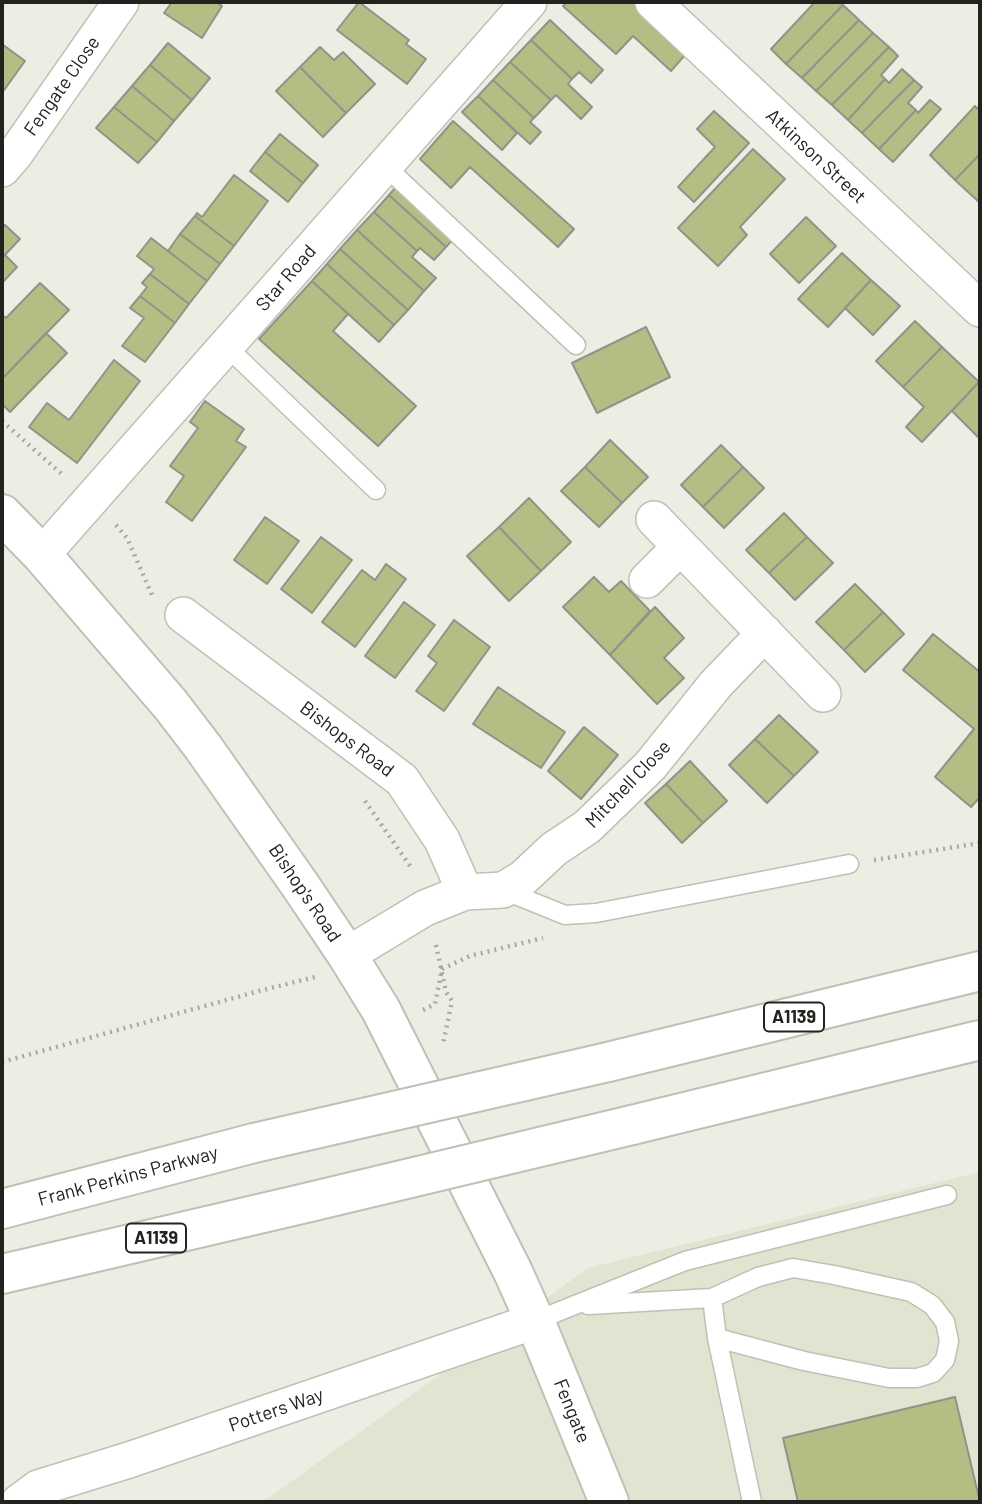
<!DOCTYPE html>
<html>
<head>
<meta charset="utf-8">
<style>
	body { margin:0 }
	#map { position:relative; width:982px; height:1504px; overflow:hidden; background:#eceee3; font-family:Barlow,sans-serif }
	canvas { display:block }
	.frame { position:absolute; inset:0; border:4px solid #22221e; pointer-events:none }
</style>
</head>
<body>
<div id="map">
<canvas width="982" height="1504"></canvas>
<div class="frame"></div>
</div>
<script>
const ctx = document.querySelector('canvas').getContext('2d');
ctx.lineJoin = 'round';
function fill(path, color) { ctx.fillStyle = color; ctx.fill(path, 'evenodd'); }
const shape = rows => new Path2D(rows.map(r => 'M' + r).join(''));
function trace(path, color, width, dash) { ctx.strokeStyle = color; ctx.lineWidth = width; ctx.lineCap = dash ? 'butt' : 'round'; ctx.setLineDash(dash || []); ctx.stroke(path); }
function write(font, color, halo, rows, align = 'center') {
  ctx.font = font + ' Barlow,sans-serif'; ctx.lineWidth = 6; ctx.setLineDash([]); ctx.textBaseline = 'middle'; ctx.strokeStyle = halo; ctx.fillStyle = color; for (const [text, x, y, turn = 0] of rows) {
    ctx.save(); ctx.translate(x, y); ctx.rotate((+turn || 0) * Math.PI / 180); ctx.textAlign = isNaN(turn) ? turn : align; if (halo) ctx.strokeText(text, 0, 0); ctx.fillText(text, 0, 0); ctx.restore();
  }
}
const built = shape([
	[980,1172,980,1502,263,1502,588,1268]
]);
const building = shape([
	[172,2,216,2,222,6,202,38,164,13,172,2],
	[359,2,409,40,406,44,426,59,407,84,337,30,359,2],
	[568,2,640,2,691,48,671,71,633,36,616,54,563,6,568,2],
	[815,2,840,2,843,5,786,64,771,49,815,2],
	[843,5,859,20,802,78,786,64,843,5],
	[550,20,603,70,591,83,579,72,572,79,531,40,550,20],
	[859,20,873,33,816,91,802,78,859,20],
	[873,33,889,47,832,105,816,91,873,33],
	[531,40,572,79,568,84,592,107,581,119,556,95,551,100,510,62,531,40],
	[168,43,210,78,192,100,150,65,168,43],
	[2,44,25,61,2,93,2,44],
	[320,47,334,60,343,52,375,84,346,113,300,67,320,47],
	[889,47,898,56,881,75,885,79,848,120,832,105,889,47],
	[510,62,551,100,534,118,493,80,510,62],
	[150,65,192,100,174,121,132,86,150,65],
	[300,67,346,113,323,137,276,91,300,67],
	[902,69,914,80,862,133,848,120,885,79,889,83,902,69],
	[493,80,534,118,530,122,541,132,530,144,478,96,493,80],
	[914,80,922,87,908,103,916,110,879,149,862,133,914,80],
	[132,86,174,121,157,142,114,107,132,86],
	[478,96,517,133,502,150,462,112,478,96],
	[930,100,941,109,893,162,879,149,916,110,918,113,930,100],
	[975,106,980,111,980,154,955,180,930,155,975,106],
	[114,107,157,142,138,163,96,128,114,107],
	[714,111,749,143,694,202,678,187,715,147,697,129,714,111],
	[453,121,574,229,558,247,470,167,451,188,420,159,453,121],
	[280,134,318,165,303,183,265,152,280,134],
	[753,149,785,179,740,227,747,235,718,266,678,228,753,149],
	[265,152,303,183,288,202,250,171,265,152],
	[980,154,980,203,955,180,980,154],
	[234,175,268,201,234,246,195,216,197,213,202,217,234,175],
	[402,180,460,231,446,247,389,195,402,180],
	[389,195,446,247,434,260,420,248,417,251,374,212,389,195],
	[374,212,417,251,412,257,436,278,424,291,357,230,374,212],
	[195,216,234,246,220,264,180,234,195,216],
	[806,217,836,246,799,283,770,254,806,217],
	[5,225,20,239,2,258,2,228,5,225],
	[357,230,424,291,408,310,340,249,357,230],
	[180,234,220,264,207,281,168,251,180,234],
	[151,238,207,281,189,304,150,274,154,269,137,256,151,238],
	[340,249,408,310,394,325,327,264,340,249],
	[842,253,871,280,828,327,798,299,842,253],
	[5,255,17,267,2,283,2,258,5,255],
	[327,264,394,325,379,342,312,281,327,264],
	[150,274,189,304,175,323,140,296,147,287,142,283,150,274],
	[871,280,900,306,873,335,845,308,871,280],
	[312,281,348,314,333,331,416,406,378,446,259,339,312,281],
	[40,283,69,310,2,379,2,315,6,318,40,283],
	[140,296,175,323,145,362,122,346,144,318,130,308,140,296],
	[915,321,942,347,903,387,876,361,915,321],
	[646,327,670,377,597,413,572,363,646,327],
	[46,333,67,353,10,412,2,404,2,379,46,333],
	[942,347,979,382,922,442,906,427,924,407,903,387,942,347],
	[114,360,140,381,77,463,29,427,47,403,69,420,114,360],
	[979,382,980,384,980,439,952,411,979,382],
	[205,401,244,429,236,441,246,447,192,521,166,502,184,476,170,466,198,428,190,422,205,401],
	[610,440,648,477,622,503,585,467,610,440],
	[721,445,743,467,703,507,681,485,721,445],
	[585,467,622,503,599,527,561,491,585,467],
	[743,467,764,488,724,528,703,507,743,467],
	[529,498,571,542,541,571,499,527,529,498],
	[784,513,807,537,769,573,746,550,784,513],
	[265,517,299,541,267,584,234,560,265,517],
	[499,527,541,571,509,601,467,556,499,527],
	[321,537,352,560,312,613,281,589,321,537],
	[807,537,833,563,795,600,769,573,807,537],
	[386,564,406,579,355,647,322,622,362,570,375,580,386,564],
	[594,577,609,592,621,581,650,611,610,655,563,607,594,577],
	[855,584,883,612,844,650,816,622,855,584],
	[404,602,435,625,395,678,365,656,404,602],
	[655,607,684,638,664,658,684,678,657,704,610,655,655,607],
	[883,612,904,634,865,672,844,650,883,612],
	[454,620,490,647,444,711,416,691,437,663,428,656,454,620],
	[933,634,980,672,980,797,971,807,935,777,974,729,903,670,933,634],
	[498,687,565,732,541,768,473,724,498,687],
	[779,715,818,752,794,776,755,739,779,715],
	[584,727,618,755,581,799,548,771,584,727],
	[755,739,794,776,767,803,729,765,755,739],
	[690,761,727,801,703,823,666,784,690,761],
	[666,784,703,823,682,843,645,803,666,784],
	[955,1397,980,1502,798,1502,783,1438,955,1397]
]);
const path = shape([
	[2,421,64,476],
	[116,525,127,538,152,595],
	[365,801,410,866],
	[874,860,980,843],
	[436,945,446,992,452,1001,443,1044],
	[423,1010,435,1004,442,969,470,956,543,938],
	[2,1062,259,991,315,977]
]);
const service = shape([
	[385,166,576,345],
	[226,346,376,490],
	[503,890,565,915,596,913,849,864],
	[712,1298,758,1277,793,1268,834,1275,911,1292,932,1305,945,1322,949,1341,945,1360,933,1373,917,1378,889,1378,804,1361,717,1338],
	[588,1305,712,1298,717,1338,752,1502],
	[535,1321,685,1261,947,1195]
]);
const minor = shape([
	[653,2,980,309],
	[2,169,15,154,121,2],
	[654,519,823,694],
	[42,555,529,2],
	[647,580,680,547],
	[183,615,402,780,442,840,465,892,425,908,347,955],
	[465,892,503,890,523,878,554,849,587,827,650,766,716,684,765,633],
	[19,1502,38,1488,129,1460,535,1321]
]);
const tertiary = shape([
	[2,514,42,555,170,704,203,747,300,885,347,955,381,1010,513,1272,535,1321,609,1502]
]);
const trunk = shape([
	[608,1062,980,971],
	[632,1125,980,1040],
	[2,1209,254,1143],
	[2,1274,310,1202]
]);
const trunkBridge = shape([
	[254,1143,608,1062],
	[310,1202,632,1125]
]);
const shields = [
	[794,1017,60],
	[156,1238,60]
];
const shieldNames = [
	["A1139",794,1017],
	["A1139",156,1238]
];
const streetNames = [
	["Fengate Close",62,86,-55],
	["Atkinson Street",816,156,43],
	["Star Road",286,278,-49],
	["Bishops Road",347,739,37],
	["Mitchell Close",628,784,-46],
	["Bishop's Road",305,893,56],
	["Frank Perkins Parkway",128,1176,-15],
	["Potters Way",276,1410,-19],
	["Fengate",572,1411,68]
];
fill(built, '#e0e4d1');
fill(building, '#b3bd84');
trace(building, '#919389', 2);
trace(service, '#bfc1b6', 21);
trace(minor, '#bfc1b6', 38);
trace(tertiary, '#bfc1b6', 42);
trace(trunk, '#bfc1b6', 42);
trace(path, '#a8a9a0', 4.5, [2, 5]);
trace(service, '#fff', 18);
trace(minor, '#fff', 35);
trace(tertiary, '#fff', 38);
trace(trunk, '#fff', 38);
trace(trunkBridge, '#bfc1b6', 42, []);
trace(trunkBridge, '#fff', 38);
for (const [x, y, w] of shields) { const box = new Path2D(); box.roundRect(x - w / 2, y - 14.5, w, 29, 5); ctx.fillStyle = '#fff'; ctx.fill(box); trace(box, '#22221e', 2); }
write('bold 18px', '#22221e', null, shieldNames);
write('19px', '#22221e', '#fff', streetNames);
</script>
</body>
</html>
